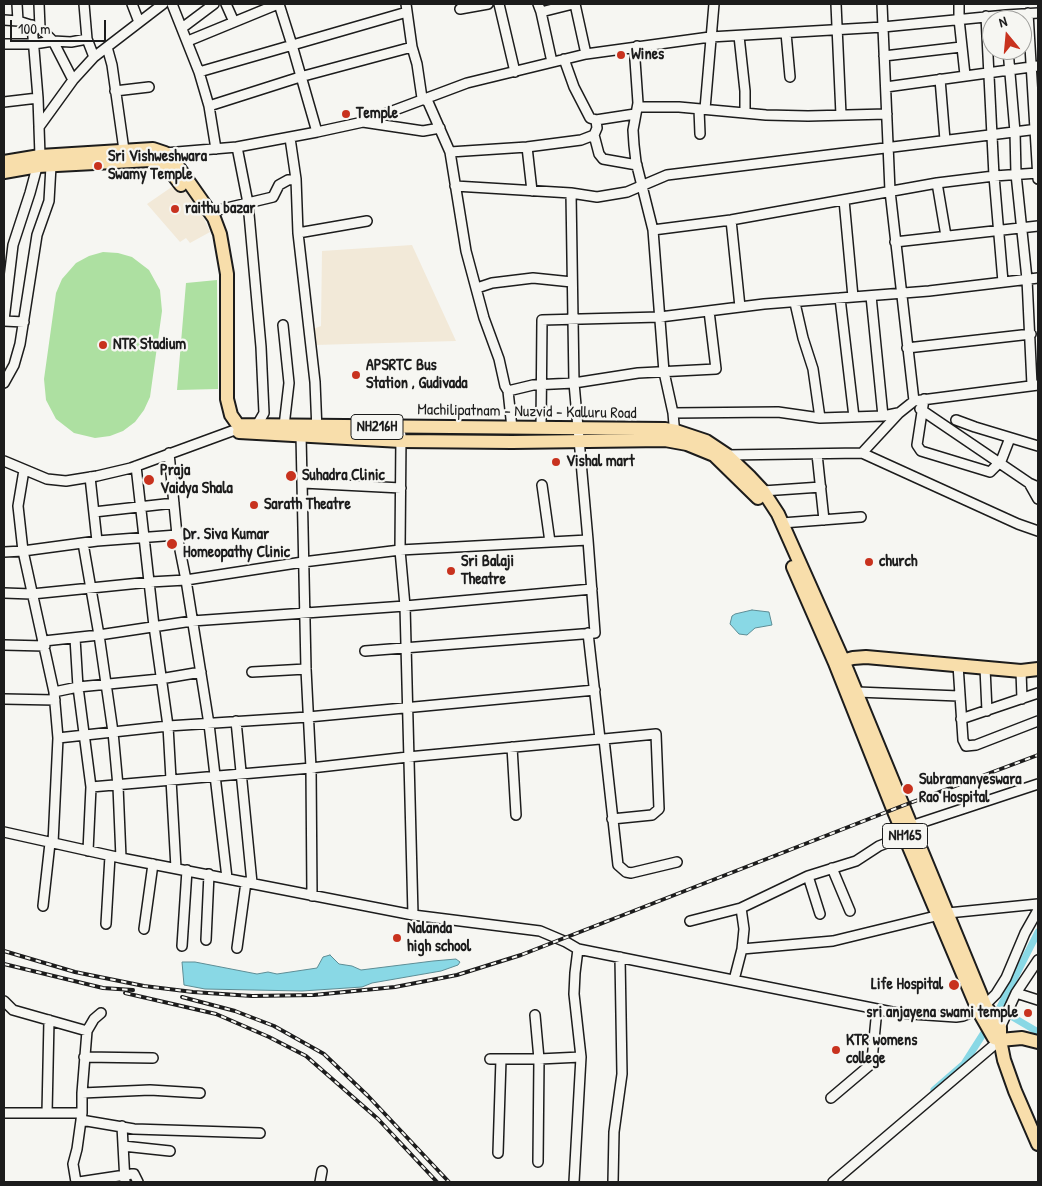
<!DOCTYPE html>
<html>
<head>
<meta charset="utf-8">
<style>
	body { margin:0 }
	#map { position:relative; width:1042px; height:1186px; overflow:hidden; background:#f6f6f2; font-family:"Patrick Hand",sans-serif }
	canvas { display:block }
	.frame { position:absolute; inset:0; border:5px solid #1c1c1c; pointer-events:none }
	.north { position:absolute; left:982px; top:10px; width:50px; height:50px; box-sizing:border-box; background:#f6f6f2; border:1px solid #9f9f9c; border-radius:50%; rotate:343deg; font-size:14px; font-weight:700; line-height:20px; text-align:center; color:#1c1c1c }
	.north::after { content:''; display:block; margin:auto; width:18px; height:22px; background:#c8321e; clip-path:polygon(50% 0,100% 100%,50% 72%,0 100%) }
	.scale { position:absolute; left:10px; top:20px; width:96px; height:22px; box-sizing:border-box; border:2px solid #1c1c1c; border-top:0; padding-left:6px; font-size:15px; line-height:18px; white-space:nowrap; color:#1c1c1c; -webkit-text-stroke:4px #f6f6f2; paint-order:stroke }
</style>
</head>
<body>
<div id="map">
<canvas width="1042" height="1186"></canvas>
<div class="frame"></div>
<div class="north">N</div>
<div class="scale">100 m</div>
</div>
<script>
const ctx = document.querySelector('canvas').getContext('2d');
ctx.lineJoin = 'round';
function fill(path, color) { ctx.fillStyle = color; ctx.fill(path, 'evenodd'); }
const shape = rows => new Path2D(rows.map(r => 'M' + r).join(''));
function trace(path, color, width, dash) { ctx.strokeStyle = color; ctx.lineWidth = width; ctx.lineCap = dash ? 'butt' : 'round'; ctx.setLineDash(dash || []); ctx.stroke(path); }
function write(font, color, halo, rows, align = 'center') {
  ctx.font = font + ' "Patrick Hand",sans-serif'; ctx.lineWidth = 4.5; ctx.setLineDash([]); ctx.textBaseline = 'middle'; ctx.strokeStyle = halo; ctx.fillStyle = color; for (const [text, x, y, turn = 0] of rows) {
    ctx.save(); ctx.translate(x, y); ctx.rotate((+turn || 0) * Math.PI / 180); ctx.textAlign = isNaN(turn) ? turn : align; if (halo) ctx.strokeText(text, 0, 0); ctx.fillText(text, 0, 0); ctx.restore();
  }
}
const built = shape([
	[176,184,186,192,202,214,210,232,190,243,186,238,180,242,147,204],
	[412,245,456,341,315,345,313,329,321,326,322,251]
]);
const green = shape([
	[103,252,118,253,132,257,149,270,160,290,162,311,150,397,144,410,135,422,123,431,110,436,95,438,74,433,56,419,46,400,44,379,56,293,62,279,76,263,89,256],
	[217,280,218,389,177,390,186,283]
]);
const water = shape([
	[752,610,769,612,772,625,755,628,747,635,739,634,730,624,732,616,735,614,752,610],
	[330,955,339,964,352,966,361,970,433,961,456,959,460,962,458,965,441,971,372,983,362,987,302,991,205,989,184,985,182,962,195,962,257,974,268,972,277,974,317,968,323,957,330,955]
]);
const canal = shape([
	[1004,1012,1038,1032],
	[934,1090,964,1064,999,1009,1038,932]
]);
const minor = shape([
	[17,4,18,21],
	[39,4,40,28],
	[84,4,87,39,94,57],
	[132,4,139,22],
	[172,4,199,72,209,106,216,149],
	[226,4,234,22],
	[279,4,292,45,317,132],
	[406,4,412,47,417,64,422,98,428,102,450,152,466,251,484,318,499,359,505,386,508,391,512,428],
	[499,4,515,72],
	[538,4,541,12,573,4],
	[575,4,586,54],
	[836,4,841,115],
	[882,4,890,191,914,401],
	[959,4,959,19,965,75],
	[460,9,488,4],
	[541,12,552,62],
	[1028,13,1038,179],
	[986,16,994,176,1003,282],
	[4,20,18,21,40,28,53,41,73,80],
	[32,25,38,98,39,126],
	[182,28,214,4],
	[786,33,790,77],
	[739,36,745,91,745,113],
	[188,41,278,4],
	[4,44,34,44,53,41,71,42,87,39],
	[637,46,635,60,638,103,633,130,634,145,636,162,653,230,664,372,673,413,675,436],
	[107,47,112,65,124,150],
	[1008,50,1015,132,1016,174,1027,279,1032,385],
	[884,56,961,47],
	[564,59,574,87,590,118,596,120,635,114],
	[199,72,407,12],
	[940,79,945,140],
	[886,87,1038,66],
	[115,91,149,87],
	[4,102,38,98],
	[209,106,300,77,412,47],
	[638,107,679,107,766,115,808,116,887,114],
	[699,109,700,134],
	[705,109,714,4],
	[363,122,423,131,440,128],
	[594,135,599,154,603,159,637,165],
	[290,138,296,179,298,233,315,382,317,431],
	[237,147,248,203,261,347,264,413,257,425],
	[527,147,532,191],
	[450,152,527,147,581,140,594,135,597,128,596,120],
	[165,153,237,147,317,132,363,122,467,83,586,54,710,37,883,27,1006,15,1038,13],
	[937,183,946,236],
	[455,186,571,193,597,197,627,192,667,175,1038,129],
	[844,200,853,297],
	[210,212,273,197,279,185,288,180,296,179],
	[731,220,740,307],
	[653,230,731,220,937,183,994,176,1038,173],
	[298,233,367,221],
	[895,242,1038,226],
	[477,288,492,283,533,278,572,282],
	[871,296,883,416],
	[840,298,854,417],
	[795,303,803,338,813,369,820,418],
	[4,320,13,245,30,193,40,156,39,127,73,80,94,57,163,4],
	[4,321,24,322],
	[283,325,289,383,284,426],
	[907,348,1031,334],
	[4,383,14,365,20,344,37,235,49,201,51,166],
	[508,391,533,385,574,383,638,373,716,369,709,311],
	[924,399,917,445,921,451,990,472,1001,461,1010,438],
	[920,409,1029,483,1038,487],
	[673,413,778,412,820,418,883,416,898,413],
	[956,420,975,427,1038,446],
	[541,428,542,320,660,317,764,304,929,291,1038,278],
	[301,435,306,669,311,768,312,896],
	[401,435,400,550,405,606,413,915],
	[169,453,177,535,186,580,209,724,227,878],
	[862,453,1018,524,1038,531],
	[817,454,824,520],
	[727,455,862,453,899,413,914,401,1038,385],
	[4,461,47,479,66,481,97,476,131,468,232,431],
	[136,466,154,626,168,726,176,868],
	[24,470,18,506,23,551,97,541,177,535],
	[90,477,97,541],
	[303,483,401,488],
	[1029,483,1038,499],
	[542,485,550,542],
	[763,491,821,487],
	[94,512,174,503],
	[782,523,861,517],
	[83,543,99,635,113,732,118,786,121,858],
	[4,552,23,551,54,692,58,738,53,843],
	[4,593,32,594,150,582,186,580,303,562,400,550,588,540,574,383,571,193],
	[588,633,600,739,604,739,618,865,626,872,631,873,677,862],
	[75,638,78,687,91,787,88,851],
	[44,641,99,635,192,621,405,606,592,589],
	[4,645,45,646],
	[365,651,595,633,588,540],
	[958,665,963,740,966,746,976,745,1038,721],
	[985,668,987,711],
	[1021,671,1022,699],
	[252,672,306,669],
	[54,692,78,687,160,679,201,672],
	[857,692,959,696],
	[4,699,55,700],
	[961,719,1038,693],
	[236,721,252,883],
	[58,738,168,726,308,717,595,690],
	[604,739,656,734,659,809,652,815,612,819],
	[512,747,516,815],
	[91,787,311,768,408,757,600,739],
	[911,826,1038,784],
	[4,832,121,858,413,915,540,931,566,942,578,949,897,1013,956,1017,963,1016,978,1010],
	[832,868,850,911],
	[808,876,820,914],
	[43,906,50,843],
	[690,921,741,908,808,876,856,861,879,846,905,836],
	[106,924,110,856],
	[144,929,153,864],
	[206,940,209,874],
	[182,946,187,870],
	[237,948,246,882],
	[742,949,833,941,948,913,1038,904],
	[734,980,742,949,744,929,741,908],
	[1016,993,1038,1000],
	[4,1001,13,1010,87,1031],
	[985,1005,996,994,1006,978,1025,933,1038,910],
	[535,1015,539,1059,538,1162],
	[1000,1028,1016,993,1038,960],
	[84,1057,153,1058],
	[490,1059,539,1059,581,1057],
	[82,1093,150,1090,200,1093],
	[831,1098,870,1065,872,1060,877,1009],
	[4,1113,82,1113],
	[47,1113,49,1020],
	[81,1120,134,1129,260,1133],
	[122,1126,125,1182],
	[123,1146,170,1151],
	[498,1153,501,1059],
	[76,1182,73,1164,77,1149,82,1113,82,1093,87,1031,94,1019,101,1013],
	[79,1182,132,1174,134,1174,138,1182],
	[320,1182,322,1171],
	[574,1182,581,1057,574,994,575,973,578,949],
	[613,1182,614,1132,622,1074,620,957],
	[833,1182,1000,1040]
]);
const highway = shape([
	[4,162,40,156,153,149,165,153,174,161,214,218,220,234,227,274,227,399,231,415,238,425,665,429,676,431,706,441,727,455,749,476,763,491,778,514,843,660,985,1005,1000,1028,1000,1040,1004,1060,1015,1091,1038,1144],
	[4,172,38,166,151,160,165,164,181,185],
	[239,432,401,441,512,442,665,440,687,444,714,455,758,498],
	[793,567,835,663],
	[1038,669,1021,671,866,657,853,658,835,663,893,809,978,1010,994,1038,1000,1040,1022,1038,1038,1042]
]);
const rail = shape([
	[4,951,75,972,144,986,193,992,252,996,314,995,395,987,457,975,521,955,902,806,1038,755],
	[4,964,103,988,133,990],
	[125,993,216,1014,269,1037,306,1056,378,1119,437,1182],
	[182,997,235,1011,274,1026,324,1054,368,1096,449,1182]
]);
const markers = [
	[621,55,5,"#c8321e"],
	[346,114,5,"#c8321e"],
	[98,166,5,"#c8321e"],
	[175,209,5,"#c8321e"],
	[103,345,5,"#c8321e"],
	[356,375,5,"#c8321e"],
	[556,462,5,"#c8321e"],
	[291,476,6,"#c8321e"],
	[149,480,6,"#c8321e"],
	[254,505,5,"#c8321e"],
	[172,544,6,"#c8321e"],
	[869,562,5,"#c8321e"],
	[451,571,5,"#c8321e"],
	[908,789,6,"#c8321e"],
	[397,938,5,"#c8321e"],
	[954,985,6,"#c8321e"],
	[1028,1013,5,"#c8321e"],
	[836,1050,5,"#c8321e"]
];
const shields = [
	[377,427,52],
	[905,836,45]
];
const shieldNames = [
	["NH216H",377,427],
	["NH165",905,836]
];
const poiNames = [
	["Wines",631,55],
	["Temple",356,114],
	["Sri Vishweshwara",108,157],
	["Swamy Temple",108,175],
	["raithu bazar",185,209],
	["NTR Stadium",113,345],
	["APSRTC Bus",366,366],
	["Station , Gudivada",366,384],
	["Vishal mart",566,462],
	["Praja",160,471],
	["Vaidya Shala",160,489],
	["Suhadra Clinic",302,476],
	["Sarath Theatre",264,505],
	["Dr. Siva Kumar",183,535],
	["Homeopathy Clinic",183,553],
	["Sri Balaji",461,562],
	["Theatre",461,580],
	["church",879,562],
	["Subramanyeswara",919,780],
	["Rao Hospital",919,798],
	["Nalanda",407,929],
	["high school",407,947],
	["Life Hospital",943,985,"right"],
	["sri anjayena swami temple",1018,1013,"right"],
	["KTR womens",846,1041],
	["college",846,1059]
];
const streetNames = [
	["Machilipatnam - Nuzvid - Kalluru Road",527,412,1]
];
fill(built, '#f2e9d8');
fill(green, '#ade0a1');
fill(water, '#89d8e5');
trace(water, '#5d8d95', 1);
trace(canal, '#89d8e5', 7);
trace(minor, '#1c1c1c', 12);
trace(highway, '#1c1c1c', 16);
trace(minor, '#f6f6f2', 9);
trace(highway, '#f8deab', 12);
trace(rail, '#1c1c1c', 4);
trace(rail, '#f6f6f2', 2, [5.5]);
for (const [x, y, r, color] of markers) { const dot = new Path2D(); dot.arc(x, y, r, 0, 2 * Math.PI); ctx.fillStyle = color; ctx.fill(dot); trace(dot, '#f6f6f2', 2); }
for (const [x, y, w] of shields) { const box = new Path2D(); box.roundRect(x - w / 2, y - 12.5, w, 25, 4); ctx.fillStyle = '#f6f6f2'; ctx.fill(box); trace(box, '#1c1c1c', 1); }
write('bold 15px', '#1c1c1c', null, shieldNames);
write('bold 16px', '#1c1c1c', '#f6f6f2', poiNames, 'left');
write('16px', '#1c1c1c', '#f6f6f2', streetNames);
</script>
</body>
</html>
